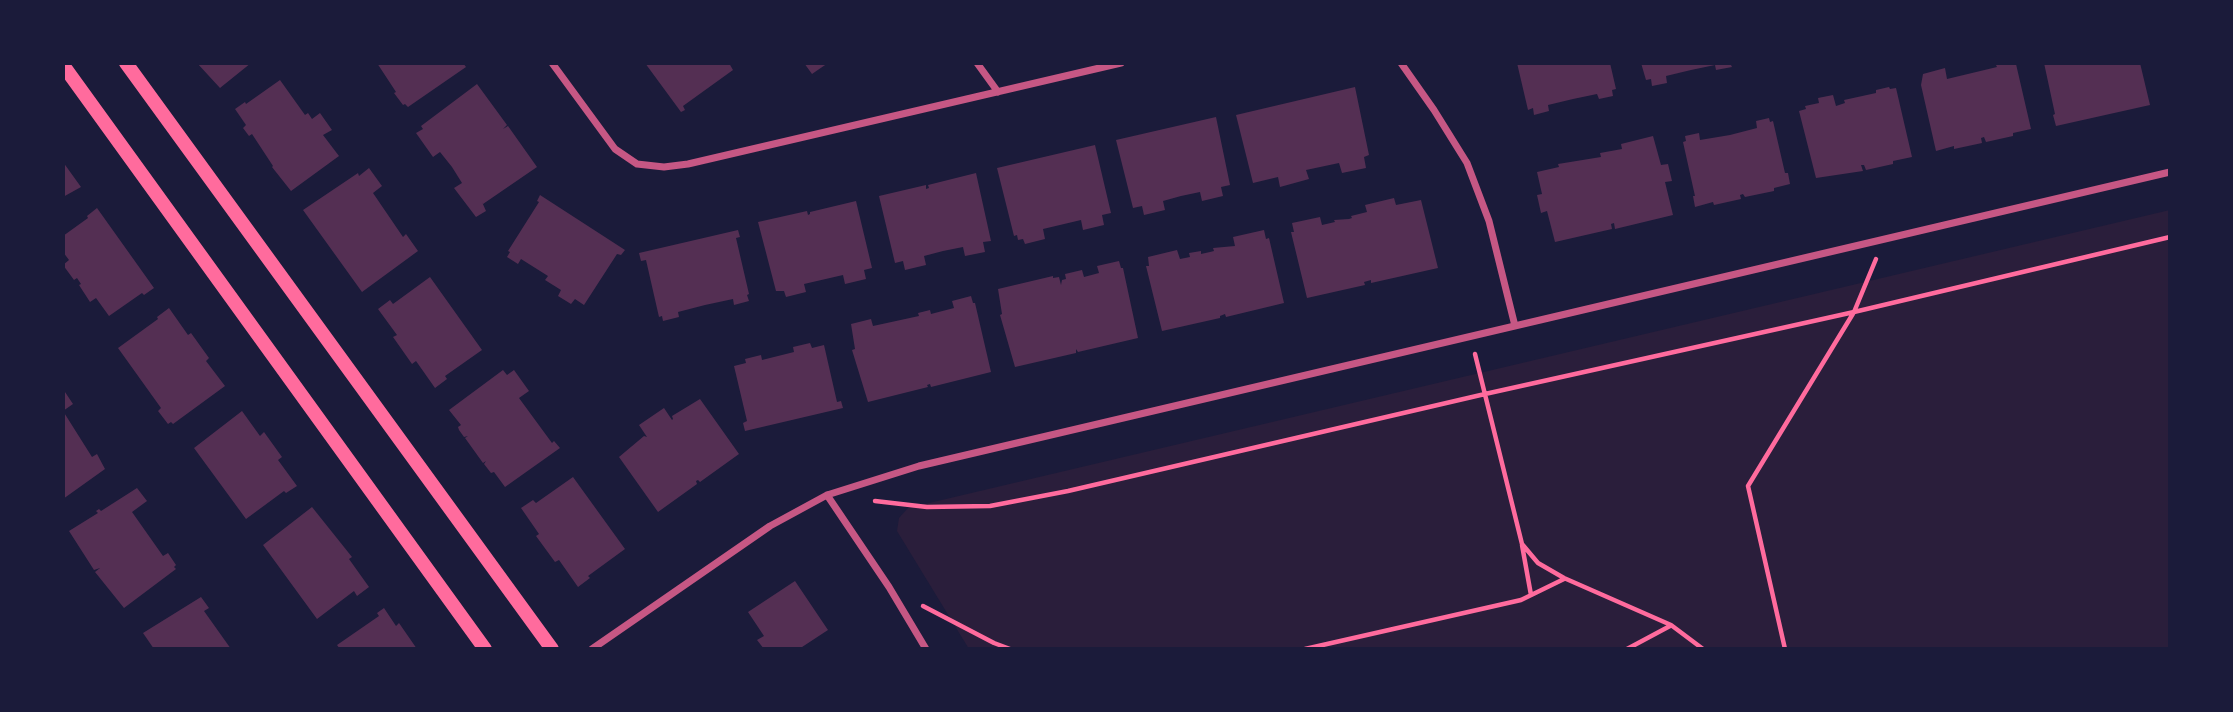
<!DOCTYPE html>
<html>
<head>
<meta charset="utf-8">
<style>
	body { margin:0 }
	#map { position:relative; width:2233px; height:712px; overflow:hidden; background:#1b1b3a; font-family:Quicksand,sans-serif }
	canvas { display:block }
	.frame { position:absolute; inset:0; border:65px solid #1b1b3a; pointer-events:none }
</style>
</head>
<body>
<div id="map">
<canvas width="2233" height="712"></canvas>
<div class="frame"></div>
</div>
<script>
const ctx = document.querySelector('canvas').getContext('2d');
ctx.lineJoin = 'round';
function fill(path, color) { ctx.fillStyle = color; ctx.fill(path, 'evenodd'); }
const shape = rows => new Path2D(rows.map(r => 'M' + r).join(''));
function trace(path, color, width, dash) { ctx.strokeStyle = color; ctx.lineWidth = width; ctx.lineCap = dash ? 'butt' : 'round'; ctx.setLineDash(dash || []); ctx.stroke(path); }
const green = shape([
	[2170,210,2170,649,969,649,897,531,899,518,908,508]
]);
const building = shape([
	[197,63,251,63,220,88],
	[377,63,463,63,466,67,408,107,405,104,403,105,394,93,396,92],
	[645,63,729,63,733,70,683,106,685,110,681,112],
	[804,63,828,63,812,74],
	[1517,63,1610,63,1616,89,1612,90,1613,96,1599,99,1597,94,1573,99,1548,105,1549,111,1534,115,1533,108,1528,110],
	[1641,63,1730,63,1732,67,1716,70,1715,65,1691,70,1666,76,1667,83,1652,86,1651,79,1646,80],
	[2004,63,2016,64,2031,129,2013,133,2013,136,1986,142,1984,137,1981,138,1982,143,1954,149,1954,146,1936,151,1921,85,1923,74,1945,68,1947,79,1997,67,1996,65],
	[2044,63,2140,63,2150,105,2056,126,2053,115,2055,114],
	[280,80,305,115,308,113,312,119,320,113,332,130,323,135,339,156,291,191,272,167,273,166,252,134,249,136,243,128,246,125,235,109,245,102,246,104],
	[477,84,507,125,503,129,508,126,537,167,483,204,482,202,486,211,476,217,454,188,462,183,452,167,440,152,433,157,416,133,423,129,421,126],
	[1355,87,1369,155,1364,157,1366,168,1342,173,1339,163,1306,170,1309,179,1280,187,1278,177,1253,183,1236,115],
	[1889,87,1890,89,1896,88,1912,157,1893,161,1893,164,1866,170,1864,165,1861,165,1863,171,1816,178,1799,111,1806,109,1805,106,1819,103,1818,98,1833,95,1836,106,1845,103,1844,100,1876,93,1876,90],
	[1216,117,1230,185,1221,187,1223,196,1202,201,1200,192,1181,196,1163,201,1165,210,1144,215,1142,206,1133,208,1116,140],
	[1769,118,1770,122,1773,121,1785,173,1788,173,1790,184,1774,188,1774,191,1745,197,1743,194,1740,195,1741,199,1714,205,1713,202,1695,207,1693,196,1695,196,1683,142,1686,141,1685,136,1699,133,1700,140,1730,135,1757,128,1756,121],
	[1653,136,1661,165,1668,164,1672,181,1665,182,1673,215,1615,229,1614,223,1611,224,1612,229,1555,242,1547,211,1541,213,1537,195,1542,194,1537,172,1559,167,1558,164,1601,157,1600,153,1622,149,1621,144],
	[1095,145,1111,213,1102,215,1104,225,1083,230,1081,220,1043,229,1045,239,1025,244,1023,239,1018,240,1017,235,1014,236,997,168],
	[63,162,81,187,63,197],
	[369,168,382,186,373,193,403,237,406,234,418,251,362,292,303,210,358,173,359,176],
	[976,173,991,241,983,242,985,252,965,256,963,247,943,251,924,256,926,265,905,270,903,261,895,263,879,196,926,185,926,189,929,188,928,185],
	[540,195,625,250,621,255,617,254,584,305,575,299,571,304,558,296,561,290,545,280,548,276,521,259,518,264,507,257,510,252,508,251,539,202,537,201],
	[1394,198,1396,205,1421,200,1438,268,1371,283,1371,280,1364,282,1365,285,1307,298,1291,232,1294,232,1292,223,1320,217,1322,225,1335,222,1334,220,1349,219,1352,218,1351,216,1367,212,1365,205],
	[856,201,872,268,864,270,866,279,845,284,843,275,804,284,806,292,786,297,784,291,776,291,758,222,807,211,808,215,810,214,810,212],
	[97,208,154,288,144,295,142,293,109,316,96,298,90,302,79,285,81,284,77,278,74,280,63,265,69,260,63,252,63,236,88,218,87,216],
	[738,230,740,237,736,238,749,294,747,295,749,301,734,305,733,299,705,305,678,312,679,317,663,321,662,316,659,317,646,260,641,261,639,253],
	[1264,230,1266,239,1269,238,1284,303,1226,317,1225,314,1220,316,1220,318,1162,331,1146,266,1149,266,1148,257,1177,250,1180,259,1190,257,1189,253,1201,251,1201,254,1210,252,1214,251,1213,248,1235,246,1233,237],
	[1119,261,1121,268,1123,268,1138,338,1078,352,1076,349,1076,353,1015,367,1000,315,1002,314,998,289,1053,276,1053,278,1059,277,1061,285,1062,280,1066,279,1065,274,1082,270,1084,277,1099,273,1097,266],
	[430,277,482,350,445,376,447,379,435,388,416,361,412,364,393,337,397,335,378,309,390,300,393,304],
	[971,296,973,303,975,303,991,372,931,387,930,384,927,385,928,387,868,402,852,350,855,349,851,324,871,319,873,326,919,316,918,313,930,310,931,314,954,308,952,301],
	[169,308,188,335,191,333,209,358,206,361,225,386,173,424,171,422,168,424,158,411,161,408,118,348,158,319,157,317],
	[810,343,812,348,824,345,837,402,841,401,843,408,745,431,743,423,747,421,734,366,746,363,745,359,761,355,762,360,794,352,793,347],
	[503,370,507,375,514,370,529,391,519,398,552,443,554,441,560,448,505,487,494,472,491,473,484,464,486,461,483,463,465,438,468,436,464,437,459,430,458,427,461,425,449,410],
	[63,389,73,404,63,411,92,457,97,454,105,469,63,499],
	[700,399,739,454,700,482,698,480,696,481,697,484,658,512,619,457,644,436,647,437,639,425,664,408,672,420,673,419,672,416],
	[242,411,260,436,264,432,282,457,278,460,297,486,286,493,284,491,246,519,194,448],
	[573,477,625,549,588,576,590,578,578,587,559,560,555,562,536,536,539,534,521,508,533,500,536,503],
	[137,488,147,501,132,512,163,556,168,553,176,565,174,567,176,569,124,608,95,572,100,568,94,570,69,531,98,513,96,511,99,509,101,511],
	[312,507,352,557,349,559,369,587,357,596,354,591,317,619,263,545],
	[795,581,828,630,799,649,764,649,757,640,764,636,748,612],
	[201,597,209,608,204,611,231,649,154,649,143,633],
	[384,608,396,626,399,623,417,649,340,649,337,645,379,616,377,613]
]);
const path = shape([
	[1475,354,1522,544,1538,563,1564,578,1671,625,1703,649],
	[875,501,927,507,990,506,1068,491,1485,394,1854,312,2170,237],
	[1522,545,1531,595],
	[923,606,994,643,1010,649],
	[1305,649,1521,600,1564,579],
	[1627,649,1670,626],
	[1785,649,1748,486,1854,312,1876,259]
]);
const minor = shape([
	[552,63,615,149,637,164,664,167,688,164,1121,63],
	[977,63,998,92],
	[1401,63,1434,110,1467,163,1489,221,1515,326],
	[827,495,889,587,926,649],
	[592,649,770,526,827,495,919,466,2170,172]
]);
const secondary = shape([
	[126,63,552,649],
	[63,65,485,649]
]);
fill(green, '#2a1e3b');
fill(building, '#542f53');
trace(path, '#ff6b9d', 4.5);
trace(minor, '#c65784', 7);
trace(secondary, '#ff6b9d', 14);
</script>
</body>
</html>
